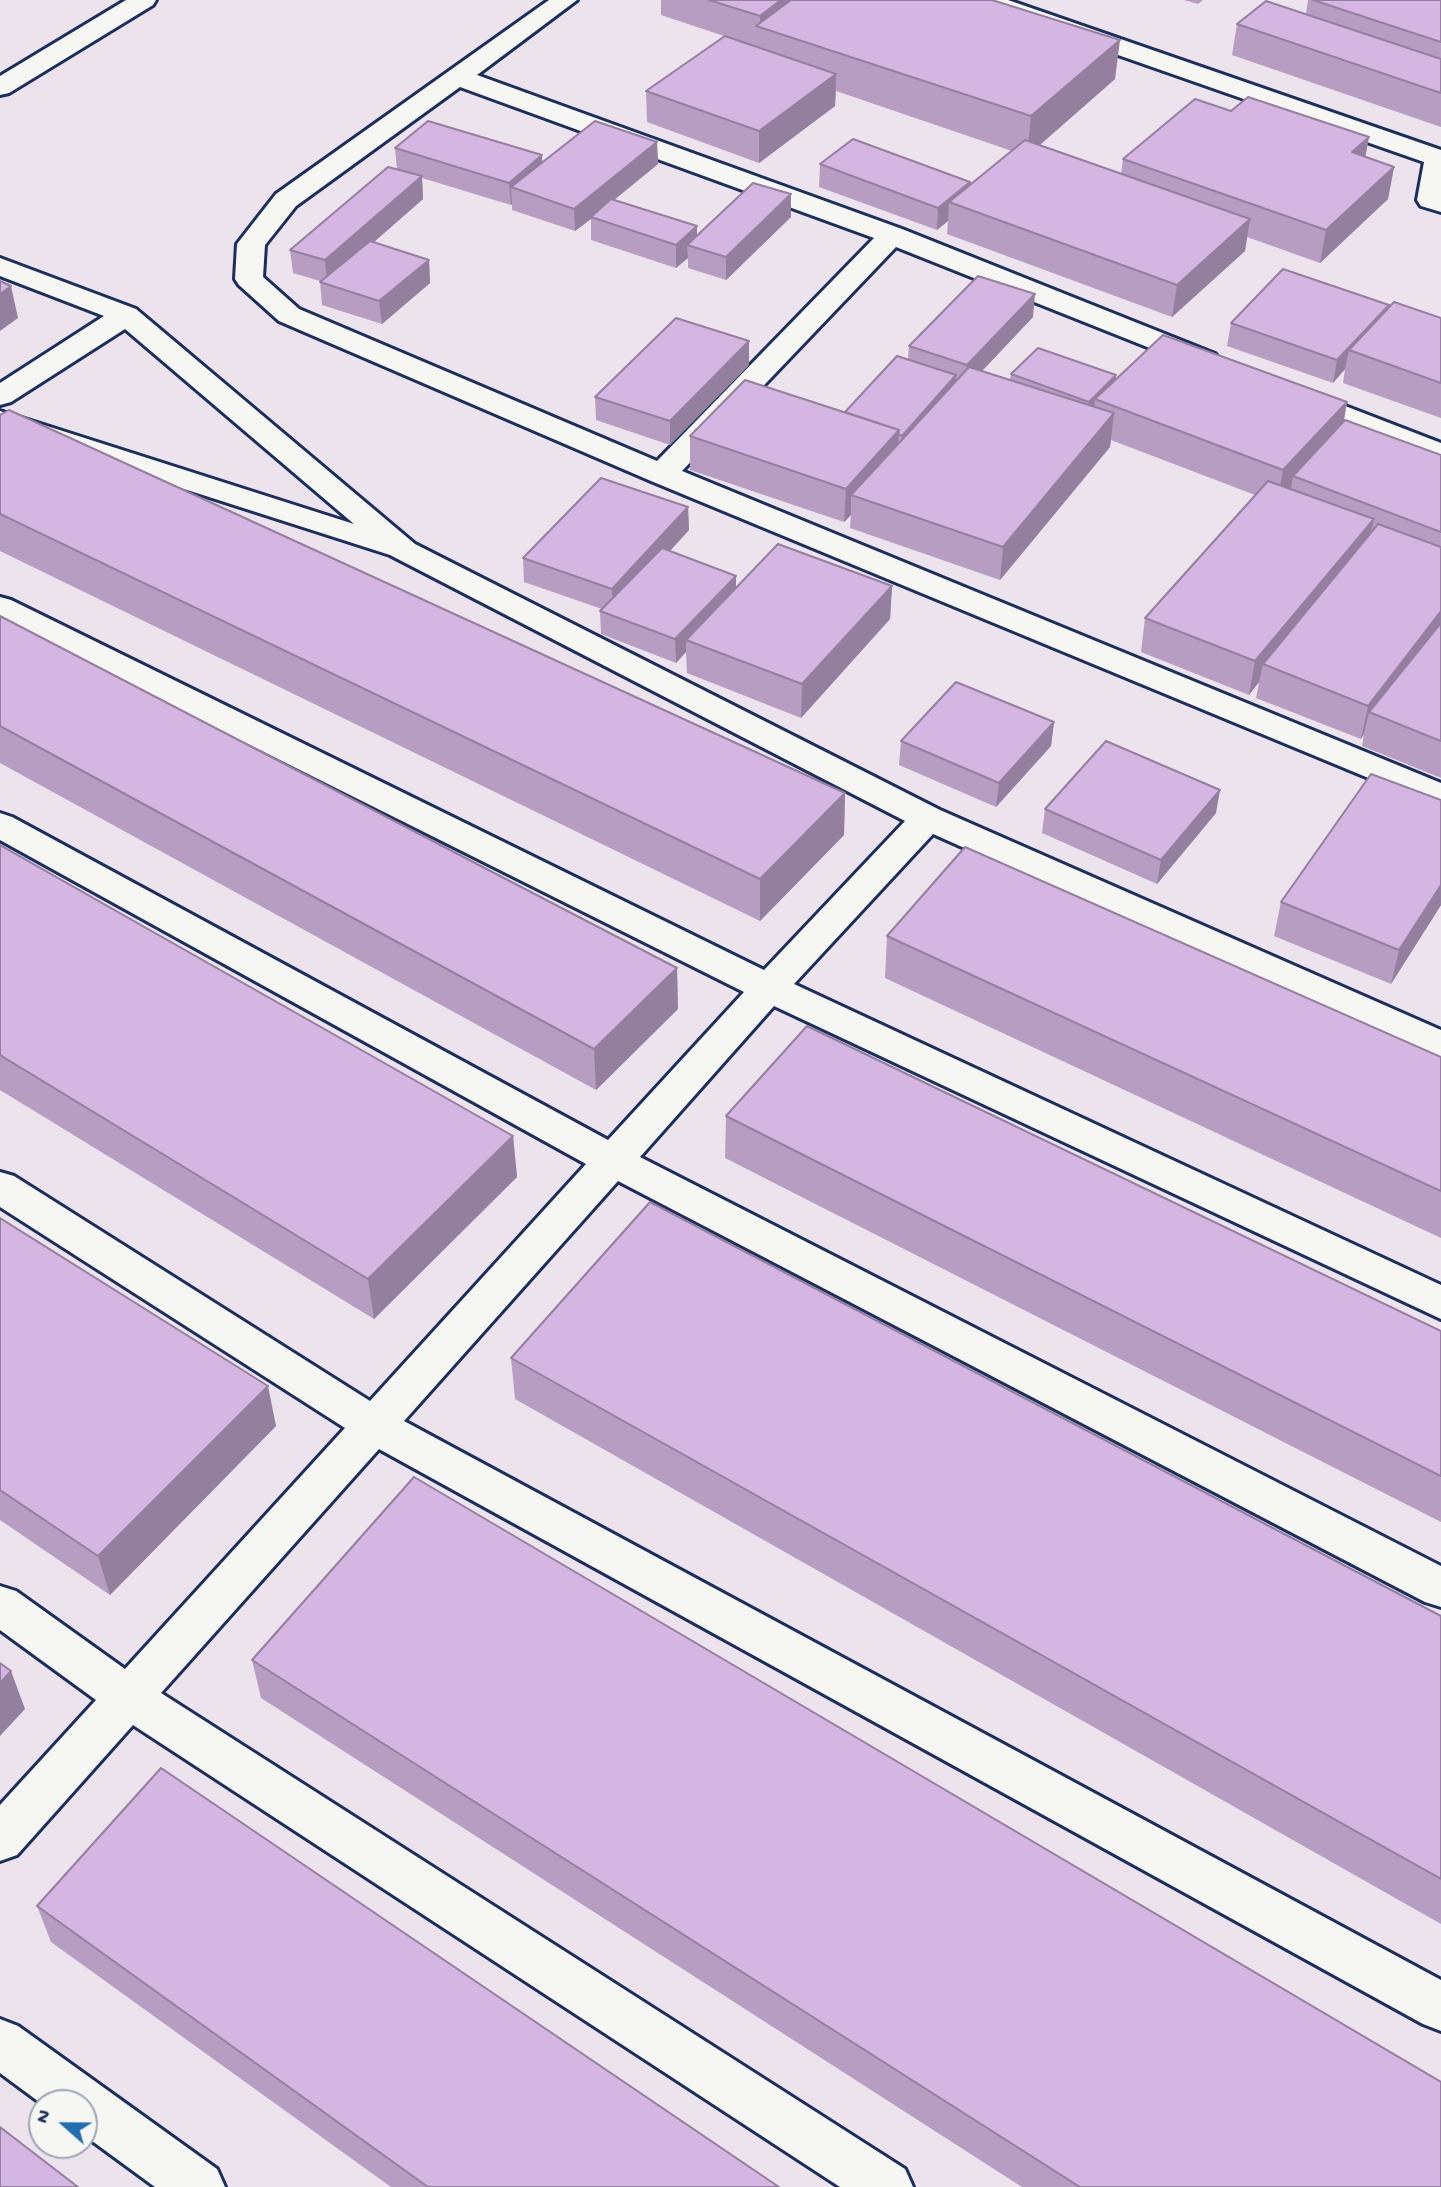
<!DOCTYPE html>
<html>
<head>
<meta charset="utf-8">
<style>
	body { margin:0 }
	#map { position:relative; width:1441px; height:2187px; overflow:hidden; background:#ece3ed; font-family:"Gochi Hand",sans-serif }
	canvas { display:block }
	.north { position:absolute; left:28px; top:2089px; width:70px; height:70px; box-sizing:border-box; background:#f6f6f2; border:2px solid #9ea6b7; border-radius:50%; rotate:291deg; font-size:19px; font-weight:700; line-height:28px; text-align:center; color:#1b2f5e }
	.north::after { content:''; display:block; margin:auto; width:24px; height:32px; background:#1f6fb2; clip-path:polygon(50% 0,100% 100%,50% 72%,0 100%) }
</style>
</head>
<body>
<div id="map">
<canvas width="1441" height="2187"></canvas>
<div class="north">N</div>
</div>
<script>
const ctx = document.querySelector('canvas').getContext('2d');
ctx.lineJoin = 'round';
const shape = rows => new Path2D(rows.map(r => 'M' + r).join(''));
function trace(path, color, width, dash) { ctx.strokeStyle = color; ctx.lineWidth = width; ctx.lineCap = dash ? 'butt' : 'round'; ctx.setLineDash(dash || []); ctx.stroke(path); }
function fill(path, color) { ctx.fillStyle = color; ctx.fill(path, 'evenodd'); }
const minor = shape([
	[126,0,156,0,153,5,9,93,0,95,0,76,126,0],
	[549,0,577,0,477,75,902,229,1215,354,1220,360,1215,366,1205,369,1195,366,896,247,682,471,1441,783,1441,808,651,481,279,321,239,285,235,279,237,244,276,194,549,0],
	[460,87,874,238,657,461,299,309,263,277,265,245,296,206,460,87],
	[972,0,1008,0,1441,150,1441,212,1421,206,1417,200,1424,162,975,5,972,0],
	[0,258,136,309,415,544,940,810,1441,1030,1441,1060,933,834,794,984,1441,1285,1441,1319,774,1006,640,1157,1441,1566,1441,1607,1425,1602,618,1181,404,1421,1441,1980,1441,2031,1423,2024,379,1449,161,1693,905,2169,913,2187,840,2187,133,1725,17,1855,0,1861,0,1805,96,1700,0,1630,0,1586,16,1591,125,1669,345,1428,0,1207,0,1172,14,1176,370,1401,586,1164,0,840,0,813,12,817,608,1140,744,992,0,620,0,597,11,600,764,970,905,821,390,555,0,430,0,411,354,524,125,329,11,402,0,405,0,383,104,316,0,276,0,258],
	[1296,387,1441,443,1441,463,1285,402,1281,396,1285,390,1296,387],
	[0,2019,18,2026,217,2169,225,2187,155,2187,84,2135,84,2103,42,2104,0,2073,0,2019]
]);
const wall = shape([
	[661,0,992,0,1115,79,1040,145,1121,174,1123,159,1231,111,1369,137,1365,157,1394,167,1388,199,1320,263,1247,237,1245,251,1172,317,947,234,948,221,937,230,819,187,820,164,970,182,970,185,1012,151,836,91,835,106,759,163,647,122,646,91,724,36,661,15],
	[1184,0,1203,0,1198,4],
	[1308,0,1441,0,1441,127,1232,55,1237,24,1306,14],
	[657,142,658,164,614,200,697,226,697,236,791,217,726,280,688,268,688,258,676,268,591,240,591,219,575,231,512,210,512,204,511,205,422,178,423,199,374,242,429,260,430,283,382,324,322,305,320,281,293,273,290,250,397,169,395,148,542,155,542,162],
	[1389,305,1388,309,1441,318,1441,418,1343,383,1345,369,1333,383,1227,346,1231,323],
	[1033,317,982,371,1010,380,1011,374,1116,375,1115,380,1347,402,1344,421,1441,455,1441,778,1362,746,1364,734,1361,739,1256,698,1259,682,1249,695,1141,652,1145,618,1255,495,1111,440,1110,447,1000,580,850,528,851,515,844,522,690,470,690,436,845,412,908,359,909,346],
	[749,365,670,445,596,420,595,397],
	[0,415,845,793,844,835,760,921,0,551],
	[688,507,689,530,670,551,736,587,892,586,890,619,801,718,687,673,686,652,676,663,601,634,600,611,602,609,524,582,523,558],
	[0,616,677,968,678,1009,596,1090,0,763],
	[1054,722,1051,746,996,807,899,765,901,741],
	[1441,800,1441,905,1391,984,1274,936,1281,902],
	[1045,809,1216,813,1157,884,1042,833],
	[0,845,513,1136,517,1177,374,1319,0,1090],
	[887,936,1441,1057,1441,1238,885,978],
	[726,1116,1441,1331,1441,1522,725,1158],
	[0,1218,276,1426,110,1595,0,1520],
	[511,1358,1441,1616,1441,1924,515,1399],
	[252,1660,1441,2187,1022,2187,261,1698],
	[37,1906,779,2187,391,2187,51,1942]
]);
const shadedWall = shape([
	[781,0,822,0,760,27,760,16],
	[1120,40,1115,79,1027,156,1031,116],
	[836,74,835,106,759,163,759,131],
	[1369,137,1363,169,1352,152],
	[657,142,658,164,592,218,591,217,591,219,575,231,574,209],
	[542,155,543,178,511,187,512,204,511,205,509,183],
	[1394,167,1388,199,1320,263,1326,230],
	[422,176,423,199,327,283,325,260],
	[970,182,969,204,949,202,948,221,937,230,938,208],
	[791,194,791,217,726,280,726,257],
	[1250,219,1245,251,1172,317,1177,285],
	[697,226,697,248,687,245,688,258,676,268,676,245],
	[429,260,430,283,382,324,379,301],
	[11,286,18,318,0,331,0,294],
	[1035,294,1033,317,965,389,967,365],
	[1389,305,1384,328,1349,350,1345,369,1333,383,1337,360],
	[749,341,749,365,670,445,670,421],
	[956,375,955,398,901,459,902,436],
	[1116,375,1113,399,1095,399,1093,419,1086,425,1089,402],
	[1347,402,1341,435,1293,476,1291,489,1277,504,1283,470],
	[1114,413,1110,447,1000,580,1003,547],
	[899,430,897,463,851,495,851,515,844,522,846,489],
	[688,507,689,530,613,613,612,589],
	[1374,519,1366,552,1263,664,1259,682,1249,695,1255,661],
	[736,576,736,599,686,640,686,652,676,663,675,639],
	[892,586,890,619,801,718,802,684],
	[1441,611,1441,634,1369,712,1364,734,1361,739,1368,706],
	[1054,722,1051,746,996,807,999,783],
	[1220,790,1216,813,1157,884,1161,860],
	[845,793,844,835,760,921,760,879],
	[1441,885,1441,905,1391,984,1399,950],
	[677,968,678,1009,596,1090,594,1049],
	[513,1136,517,1177,374,1319,368,1279],
	[268,1386,276,1426,110,1595,98,1556],
	[11,1671,25,1709,0,1736,0,1683]
]);
const building = shape([
	[709,0,781,0,760,16,709,0],
	[791,0,992,0,1120,40,1031,116,756,26,791,0],
	[1313,0,1441,0,1441,42,1313,0],
	[1266,1,1441,59,1441,93,1237,24,1266,1],
	[725,36,836,74,759,131,646,91,725,36],
	[1248,97,1369,137,1352,152,1394,167,1326,230,1123,159,1195,99,1231,111,1248,97],
	[428,121,542,155,509,183,395,148,428,121],
	[595,121,657,142,574,209,511,187,595,121],
	[853,139,970,182,938,208,820,164,853,139],
	[1025,140,1250,219,1177,285,949,202,1025,140],
	[388,167,422,176,325,260,290,250,388,167],
	[753,183,791,194,726,257,687,245,753,183],
	[611,199,697,226,676,245,591,217,611,199],
	[370,241,429,260,379,301,320,282,370,241],
	[1283,269,1389,305,1337,360,1231,323,1283,269],
	[978,276,1035,294,967,365,909,346,978,276],
	[0,281,11,286,0,294,0,281],
	[1394,302,1441,318,1441,383,1349,350,1394,302],
	[676,318,749,341,670,421,595,397,676,318],
	[1163,335,1347,402,1283,470,1095,399,1163,335],
	[1038,348,1116,375,1089,402,1011,374,1038,348],
	[897,356,956,375,902,436,898,434,899,430,845,412,897,356],
	[969,367,1114,413,1003,547,851,495,969,367],
	[745,380,899,430,846,489,690,436,745,380],
	[9,410,845,793,760,879,0,514,0,415,9,410],
	[1345,420,1441,455,1441,532,1293,476,1345,420],
	[601,478,688,507,612,589,523,558,601,478],
	[1268,481,1374,519,1255,661,1145,618,1268,481],
	[1378,524,1441,547,1441,611,1368,706,1263,664,1378,524],
	[778,544,892,586,802,684,686,640,778,544],
	[662,548,736,576,675,639,600,611,662,548],
	[0,616,677,968,594,1049,0,726,0,616],
	[1441,623,1441,741,1369,712,1441,623],
	[956,682,1054,722,999,783,901,741,956,682],
	[1106,741,1220,790,1161,860,1045,809,1106,741],
	[1371,774,1441,800,1441,885,1399,950,1281,902,1371,774],
	[0,845,513,1136,368,1279,0,1055,0,845],
	[965,847,1441,1057,1441,1191,887,936,965,847],
	[807,1026,1441,1331,1441,1476,726,1116,807,1026],
	[650,1202,1441,1616,1441,1879,511,1358,650,1202],
	[0,1218,268,1386,98,1556,0,1490,0,1218],
	[414,1477,1441,2082,1441,2187,1080,2187,252,1660,414,1477],
	[0,1663,11,1671,0,1683,0,1663],
	[161,1768,779,2187,428,2187,37,1906,161,1768],
	[0,2127,78,2187,0,2187,0,2127]
]);
trace(minor, '#1b2f5e', 6);
fill(minor, '#f6f6f2');
fill(wall, '#b79dc2');
fill(shadedWall, '#957f9e');
fill(building, '#d5b6e2');
trace(building, '#957f9e', 2);
</script>
</body>
</html>
